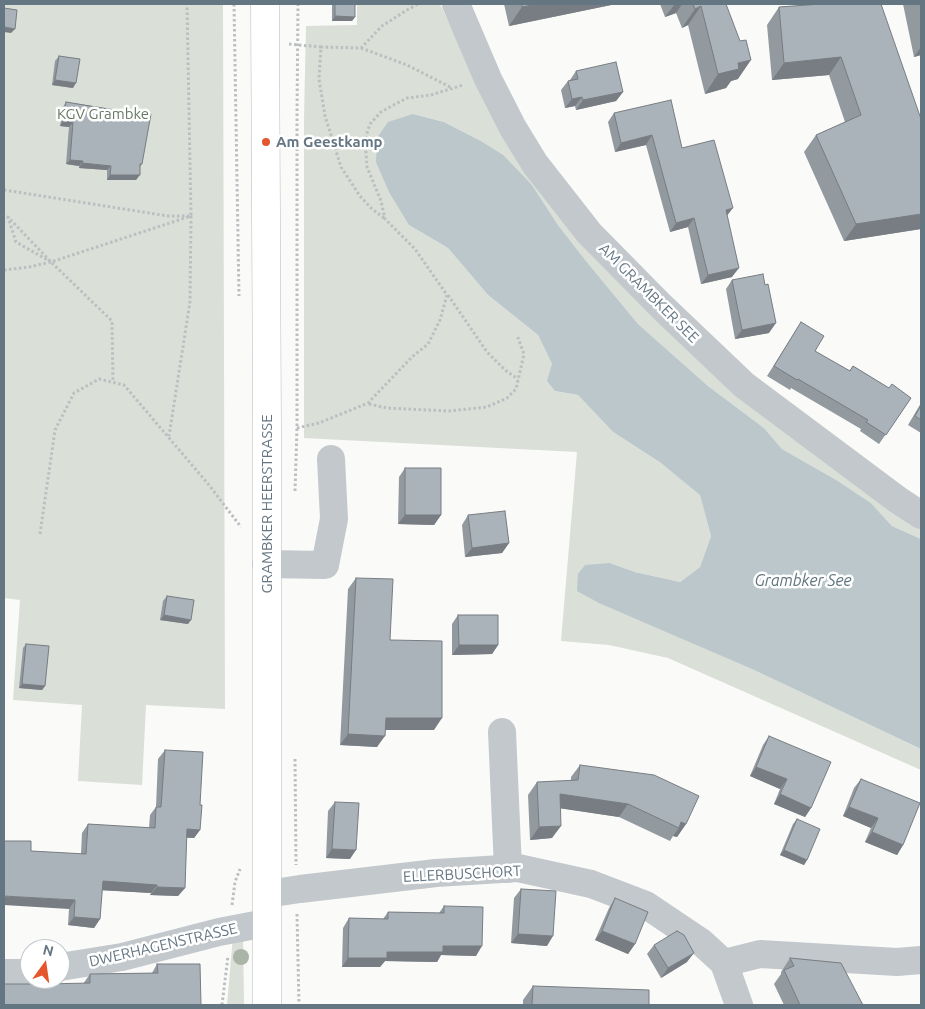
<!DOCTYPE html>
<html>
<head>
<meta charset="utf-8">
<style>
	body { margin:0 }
	#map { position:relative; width:925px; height:1009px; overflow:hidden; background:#fafaf8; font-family:Ubuntu,sans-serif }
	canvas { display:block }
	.frame { position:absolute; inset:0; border:5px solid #657683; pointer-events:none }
	.north { position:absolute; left:20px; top:939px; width:50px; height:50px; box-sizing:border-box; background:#fff; border:1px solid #c1c8cd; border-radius:50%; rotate:14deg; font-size:14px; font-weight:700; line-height:20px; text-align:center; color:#657683 }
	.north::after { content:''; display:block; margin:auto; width:18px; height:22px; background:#e4572e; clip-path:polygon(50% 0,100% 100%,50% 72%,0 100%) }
</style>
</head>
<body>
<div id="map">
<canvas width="925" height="1009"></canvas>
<div class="frame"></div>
<div class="north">N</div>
</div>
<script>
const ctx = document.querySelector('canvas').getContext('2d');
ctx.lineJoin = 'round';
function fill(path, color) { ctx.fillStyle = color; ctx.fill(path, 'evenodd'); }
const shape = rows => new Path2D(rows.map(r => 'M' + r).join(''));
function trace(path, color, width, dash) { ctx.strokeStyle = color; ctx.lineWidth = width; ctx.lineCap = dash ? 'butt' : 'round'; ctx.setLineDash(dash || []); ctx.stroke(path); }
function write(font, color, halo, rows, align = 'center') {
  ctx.font = font + ' Ubuntu,sans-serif'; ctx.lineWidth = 5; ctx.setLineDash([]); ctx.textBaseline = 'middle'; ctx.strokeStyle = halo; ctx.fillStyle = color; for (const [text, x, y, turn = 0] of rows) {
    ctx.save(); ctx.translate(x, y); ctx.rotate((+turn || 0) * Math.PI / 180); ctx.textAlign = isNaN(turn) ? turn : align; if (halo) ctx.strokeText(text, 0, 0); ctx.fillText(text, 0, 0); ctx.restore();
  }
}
const green = shape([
	[4,4,223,4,225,709,146,705,142,785,78,781,82,705,13,700,20,600,4,598],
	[357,4,440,4,478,84,568,220,921,526,921,539,892,526,871,503,838,481,782,449,764,428,708,386,638,324,586,261,558,225,532,185,479,140,444,122,413,114,409,225,448,248,488,295,538,335,552,364,555,391,578,395,613,432,661,463,700,494,711,536,700,567,680,582,635,572,610,563,640,620,754,670,921,749,921,770,668,658,609,645,561,641,577,452,304,438,304,119,306,26,357,25],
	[233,936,243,937,244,1005,227,1005]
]);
const water = shape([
	[413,114,444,122,479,140,503,155,532,185,558,225,586,261,638,324,708,386,764,428,782,449,838,481,871,503,892,526,921,539,921,749,754,670,599,603,577,591,578,574,585,565,610,563,635,572,680,582,700,567,711,536,700,495,661,463,613,432,578,395,555,391,547,381,552,364,538,335,488,295,448,248,409,225,389,192,376,162,377,138,388,122]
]);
const path = shape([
	[234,4,239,296],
	[289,44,321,47],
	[361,48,407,65,452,88],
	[4,190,168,216,191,216,187,4],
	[384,218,372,209,360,196,341,167,325,116,319,79,321,47,361,48,382,26,407,10,418,4],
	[51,262,16,242,8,217,51,262,112,321,113,382],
	[4,270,29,267,51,262,191,216,190,302,169,436],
	[448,295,487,352,505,370,518,379],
	[369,404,387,408,449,411,487,407,507,398,516,389,524,354,517,335],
	[297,428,319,423,368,403,412,357,428,344,440,320,447,295,415,249,385,219,381,201,367,167,365,139,370,124,381,112,390,107,407,98,431,95,463,85],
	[295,491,297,428,297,117,298,4],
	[40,534,55,430,74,393,99,379,124,385,209,485,241,527],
	[295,759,296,865],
	[232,905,235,882,240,869],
	[297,914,299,1005],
	[222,1005,228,956]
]);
const minor = shape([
	[456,4,488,79,513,128,535,164,589,233,662,307,744,385,898,500,921,515],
	[266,564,325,565,334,519,331,459],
	[502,732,508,869],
	[267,894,300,889,436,873,518,868,591,884,646,905,701,942,724,963,739,1005],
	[724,963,760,954,897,962,921,960],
	[60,967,122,957,219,932,266,923],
	[4,973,23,973,30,972]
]);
const major = shape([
	[265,4,267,427,267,1005]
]);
const trees = [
	[241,957]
];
const wall = shape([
	[332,4,355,4,355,17,352,21,332,21],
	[504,4,616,4,509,26],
	[660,4,726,4,738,79,731,81,726,88,705,94,688,25,682,28,676,13,665,17],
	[821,4,921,229,844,241,804,152,816,135,845,122,829,75,772,80,767,25,779,7],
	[903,4,921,4,921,55,914,57],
	[59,56,73,88,52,85,55,61],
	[576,71,623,92,616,101,576,110,575,106,565,108,561,90,568,81,570,80],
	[66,102,125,111,126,110,142,164,140,167,136,180,107,180,107,170,79,168,79,166,66,164,69,127,60,126,63,107],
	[614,113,682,148,727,216,732,277,701,284,688,227,670,232,646,145,615,152,608,122],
	[732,280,765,285,769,333,735,339,726,289],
	[801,322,815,351,849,371,853,366,889,388,911,398,879,444,860,431,861,429,791,388,790,390,767,376],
	[921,403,921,433,908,425],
	[405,468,441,515,434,525,398,524,399,477],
	[468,515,509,543,502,553,465,557,462,525],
	[356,578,390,640,434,730,385,730,377,747,340,745,348,589],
	[167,596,188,624,160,620,163,601],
	[458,615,498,645,492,654,452,655,452,624],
	[26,644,45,686,42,690,19,688,23,648],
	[769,736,811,808,805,817,774,804,780,789,750,776,763,745],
	[165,750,200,805,200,830,194,838,186,838,185,888,178,896,150,895,151,893,102,890,100,919,94,928,68,925,69,909,31,851,81,854,82,833,88,824,149,828,150,815,156,807,158,759],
	[580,765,686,824,677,837,673,836,670,841,619,817,560,808,552,838,530,840,528,795,537,782,571,781,571,777],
	[861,779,903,845,897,855,865,842,871,828,843,816,854,788],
	[335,802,350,859,326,858,328,811],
	[797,819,807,860,804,865,780,855,793,824],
	[521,889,547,946,511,943,514,898],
	[615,898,635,944,628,954,595,940,609,908],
	[444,906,476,956,441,955,437,962,385,961,380,967,342,967,343,928,349,918,383,919,388,912,439,913],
	[654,945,687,962,661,978,647,954],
	[790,958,863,1005,784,1005,774,984,781,974,781,972],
	[157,964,201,1005,46,984,83,984,90,974,152,973],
	[533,986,649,1005,523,1005,523,1000]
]);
const shadedWall = shape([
	[74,4,85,4,84,5],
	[537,4,616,4,509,26,522,7],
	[675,4,682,4,676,13,665,17],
	[701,6,688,25,682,28,695,9],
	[335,16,355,17,352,21,332,21],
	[4,27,15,29,11,33,4,32],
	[921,47,921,55,914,57],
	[841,57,829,75,772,80,784,63],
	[751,60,738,79,731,81,726,88,705,94,718,74,738,63],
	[55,80,76,83,73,88,52,85],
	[623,92,616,101,576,110,583,100],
	[582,97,575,106,565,108,572,99],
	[63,121,73,122,69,127,60,126],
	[652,135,646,145,615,152,621,143],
	[70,160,83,161,79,166,66,164],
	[82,163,111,166,107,170,79,168],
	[110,175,140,175,136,180,107,180],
	[733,208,726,217,726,210],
	[921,214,921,229,844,241,856,224],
	[694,218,688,227,670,232,676,223],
	[739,268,732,277,701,284,708,275],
	[776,323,769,333,735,339,742,330],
	[405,515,441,515,434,525,398,524],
	[509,543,502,553,465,557,472,548],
	[164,615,191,620,188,624,160,620],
	[459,645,498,645,492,654,452,655],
	[22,684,45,686,42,690,19,688],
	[386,718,442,718,434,730,378,730],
	[348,734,385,736,377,747,340,745],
	[756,767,787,779,780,789,750,776],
	[560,794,628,804,619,817,551,807],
	[780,794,811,808,805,817,774,804],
	[849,807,878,818,871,828,843,816],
	[681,822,686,824,677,837,673,836,679,828],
	[561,826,552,838,530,840,539,827],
	[187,829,200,830,194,838,181,837],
	[872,832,903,845,897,855,865,842],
	[332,849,356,850,350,859,326,858],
	[784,850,807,860,804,865,780,855],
	[103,881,157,885,151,893,97,890],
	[157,887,185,888,178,896,150,895],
	[4,896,75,900,69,909,4,905],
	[74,917,100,919,94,928,68,925],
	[602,931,635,944,628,954,595,940],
	[518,934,553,936,547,946,511,943],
	[443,946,482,946,476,956,441,955,437,962,385,961,380,967,342,967,348,958,387,952],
	[694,953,687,962,661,978,668,968]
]);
const building = shape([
	[335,4,355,4,355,17,335,16,335,4],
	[522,4,537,4,522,7,522,4],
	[693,4,726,4,740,41,746,40,751,60,738,63,739,69,718,74,701,6,695,9,693,4],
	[821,4,881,4,921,119,921,214,856,224,816,135,861,115,841,57,784,63,779,7,821,4],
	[4,8,17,10,15,29,4,27,4,8],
	[59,56,80,59,76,83,55,80,59,56],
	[616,62,623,92,583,100,582,97,572,99,568,81,578,79,576,71,616,62],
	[671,100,682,148,714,140,733,208,726,210,739,268,708,275,694,218,676,223,652,135,621,143,614,113,671,100],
	[66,102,126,112,126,110,151,114,142,164,140,164,140,175,110,175,111,166,82,163,83,161,70,160,73,122,63,121,66,102],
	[763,274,765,285,768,284,776,323,742,330,732,280,763,274],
	[801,322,824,336,815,351,850,371,853,366,889,388,892,384,911,398,886,435,866,422,868,420,798,379,797,380,774,366,801,322],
	[921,405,921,420,915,416,921,405],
	[405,468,441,468,441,515,405,515,405,468],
	[505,511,509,543,472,548,468,515,505,511],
	[356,578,393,579,390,640,442,641,442,718,386,718,385,736,348,734,356,578],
	[167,596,194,600,191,620,164,615,167,596],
	[458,615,498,615,498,645,459,645,458,615],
	[26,644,49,646,45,686,22,684,26,644],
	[769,736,831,762,811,808,780,794,787,779,756,767,769,736],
	[165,750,203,752,200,805,202,805,200,830,187,829,185,888,157,887,157,885,103,881,100,919,74,917,75,900,4,896,4,841,31,841,31,851,86,854,88,824,155,828,156,807,161,807,165,750],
	[580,765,654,775,699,796,686,824,681,822,679,828,628,804,560,794,561,826,539,827,537,782,578,780,580,765],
	[861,779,920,803,903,845,872,832,878,818,849,807,861,779],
	[335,802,359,803,356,850,332,849,335,802],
	[797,819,820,829,807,860,784,850,797,819],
	[521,889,556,891,553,936,518,934,521,889],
	[615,898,648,912,635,944,602,931,615,898],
	[444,906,483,907,482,946,443,946,443,952,387,952,387,958,348,958,349,918,388,919,388,912,444,913,444,906],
	[677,931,684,935,694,953,668,968,654,945,677,931],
	[790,958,841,963,863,1005,800,1005,784,970,794,966,790,958],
	[157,964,200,964,201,1005,4,1005,4,984,46,984,90,983,90,974,158,973,157,964],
	[533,986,649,990,649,1005,532,1005,533,986]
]);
const markers = [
	[266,142,5,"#e4572e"]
];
const parkNames = [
	["KGV Grambke",103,114]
];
const poiNames = [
	["Am Geestkamp",276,142]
];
const streetNames = [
	["AM GRAMBKER SEE",649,293,45],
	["GRAMBKER HEERSTRASSE",267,504,-90],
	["ELLERBUSCHORT",462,874,-3],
	["DWERHAGENSTRASSE",163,945,-13]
];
const waterNames = [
	["Grambker See",803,581]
];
fill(green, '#dadfd7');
fill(water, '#bbc7cb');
trace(major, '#b5babe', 29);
trace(path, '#bbbfc2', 3, [2.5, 2.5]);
trace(minor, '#c3c8cc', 28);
trace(major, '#fff', 28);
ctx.fillStyle = '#aab4a7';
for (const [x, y] of trees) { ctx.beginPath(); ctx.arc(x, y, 8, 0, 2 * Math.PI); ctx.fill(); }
fill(wall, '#929a9f');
fill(shadedWall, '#777d82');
fill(building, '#aab3b9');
trace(building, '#777d82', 1);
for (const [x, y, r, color] of markers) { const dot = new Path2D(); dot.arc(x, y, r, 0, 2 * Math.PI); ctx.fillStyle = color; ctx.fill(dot); trace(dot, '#fff', 2); }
write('15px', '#687a64', '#fff', parkNames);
write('bold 15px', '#657683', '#fff', poiNames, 'left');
write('15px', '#657683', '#fff', streetNames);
write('italic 16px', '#60757c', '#fff', waterNames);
</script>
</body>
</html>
